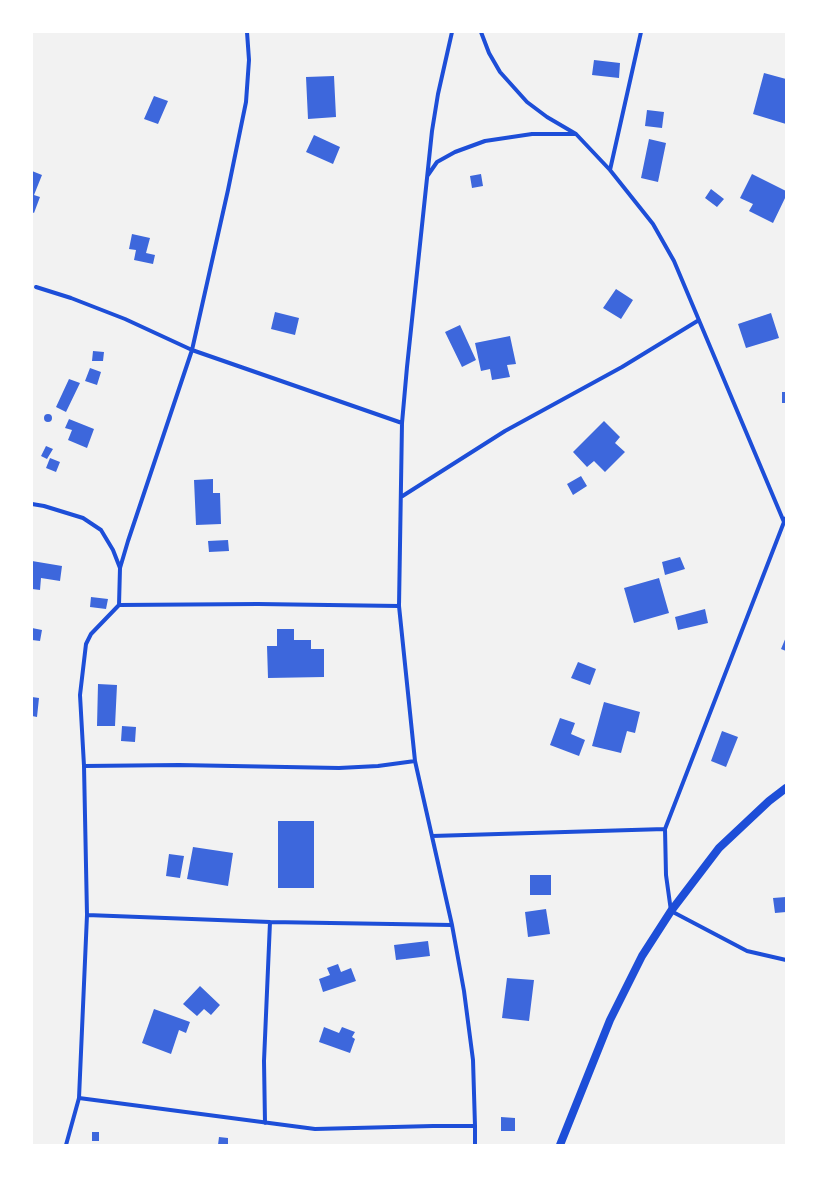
<!DOCTYPE html>
<html>
<head>
<meta charset="utf-8">
<style>
	body { margin:0 }
	#map { position:relative; width:818px; height:1177px; overflow:hidden; background:#f2f2f2; font-family:Inter,sans-serif }
	canvas { display:block }
	.frame { position:absolute; inset:0; border:33px solid #fff; pointer-events:none }
</style>
</head>
<body>
<div id="map">
<canvas width="818" height="1177"></canvas>
<div class="frame"></div>
</div>
<script>
const ctx = document.querySelector('canvas').getContext('2d');
ctx.lineJoin = 'round';
function fill(path, color) { ctx.fillStyle = color; ctx.fill(path, 'evenodd'); }
const shape = rows => new Path2D(rows.map(r => 'M' + r).join(''));
function trace(path, color, width, dash) { ctx.strokeStyle = color; ctx.lineWidth = width; ctx.lineCap = dash ? 'butt' : 'round'; ctx.setLineDash(dash || []); ctx.stroke(path); }
const building = shape([
	[594,60,620,63,619,78,592,75],
	[764,73,786,79,786,124,753,114],
	[334,76,336,117,308,119,306,77],
	[154,96,168,101,158,124,144,119],
	[647,110,664,112,662,128,645,126],
	[314,135,340,147,333,164,306,152],
	[649,139,666,143,658,182,641,178],
	[32,171,42,175,34,195,40,197,34,213,32,212],
	[481,174,483,186,472,188,470,176],
	[752,174,786,191,786,196,773,223,749,211,753,204,740,198],
	[711,189,724,199,717,207,705,198],
	[132,234,150,238,146,253,155,255,153,264,134,260,136,250,129,249],
	[616,289,633,300,621,319,603,308],
	[275,312,299,318,295,335,271,329],
	[771,313,779,338,746,348,738,324],
	[460,325,476,360,462,367,445,332],
	[510,336,516,364,507,365,510,377,492,380,490,369,481,371,475,343],
	[93,351,104,352,103,361,92,361],
	[90,368,101,372,97,385,85,381],
	[69,379,80,383,66,412,56,407],
	[782,392,786,392,786,403,782,403],
	'44 418a4 4 0 1 1 8 0a4 4 0 1 1-8 0Z',
	[69,419,94,429,87,448,68,440,72,430,65,428],
	[604,421,620,437,615,443,625,452,605,472,594,461,587,467,573,452],
	[46,446,53,449,47,459,41,456],
	[50,458,60,462,56,472,46,468],
	[581,476,587,486,573,495,567,484],
	[213,479,213,493,220,493,221,524,196,525,194,480],
	[228,540,229,551,209,552,208,541],
	[680,557,685,569,665,575,662,562],
	[32,561,62,566,60,581,41,578,40,590,32,589],
	[659,578,669,613,634,623,624,588],
	[91,597,108,599,106,609,90,607],
	[705,609,708,623,678,630,675,617],
	[32,628,42,630,40,641,32,640],
	[277,629,294,629,294,640,311,640,311,649,324,649,324,677,268,678,267,646,277,646],
	[786,637,786,651,781,649],
	[578,662,596,669,590,685,571,678],
	[98,684,117,685,115,726,97,726],
	[32,697,39,698,37,717,32,716],
	[604,702,640,712,635,733,627,731,621,753,592,746],
	[560,718,575,723,571,734,585,740,579,756,550,745],
	[122,726,136,727,135,742,121,741],
	[722,731,738,737,726,767,711,761],
	[278,821,314,821,314,888,278,888],
	[193,847,233,853,228,886,187,879],
	[169,854,184,856,180,878,166,876],
	[530,875,551,875,551,895,530,895],
	[786,897,786,912,775,913,773,898],
	[546,909,550,934,528,937,525,912],
	[428,941,430,956,396,960,394,945],
	[338,964,341,972,351,968,356,981,323,992,319,979,330,975,327,968],
	[507,978,534,980,529,1021,502,1018],
	[200,986,220,1005,211,1015,204,1009,197,1016,183,1004],
	[154,1009,190,1022,186,1033,179,1030,171,1054,142,1043],
	[324,1027,339,1033,342,1027,355,1032,352,1037,355,1039,350,1053,319,1042],
	[501,1117,515,1118,515,1131,501,1131],
	[92,1132,99,1132,99,1141,92,1141],
	[219,1137,228,1138,228,1145,218,1145]
]);
const minor = shape([
	[452,32,438,94,432,131,407,367,402,423,399,606,415,761,452,925,464,991,473,1060,475,1126,475,1145],
	[481,32,489,53,500,72,527,102,547,117,576,134,610,170,653,224,674,261,784,522,786,518],
	[610,170,641,32],
	[428,175,437,162,455,152,485,141,532,134,575,134],
	[36,287,71,298,125,319,192,350,402,423],
	[401,497,505,431,622,367,699,320],
	[32,504,44,506,83,518,101,530,113,550,120,568],
	[784,522,665,829,666,875,671,911,747,951,786,960],
	[119,605,258,604,399,606],
	[84,766,179,765,339,768,378,766,415,761],
	[432,836,665,829],
	[87,915,270,922,452,925],
	[79,1098,87,915,84,766,80,695,86,644,91,634,119,605,120,568,128,541,192,350,228,190,246,102,249,60,247,32],
	[265,1123,264,1061,270,922],
	[66,1145,79,1098,315,1129,433,1126,475,1126]
]);
const secondary = shape([
	[560,1145,610,1020,642,956,671,911,719,848,769,801,786,788]
]);
fill(building, '#3d67dc');
trace(minor, '#1d4ed8', 4);
trace(secondary, '#1d4ed8', 8);
</script>
</body>
</html>
